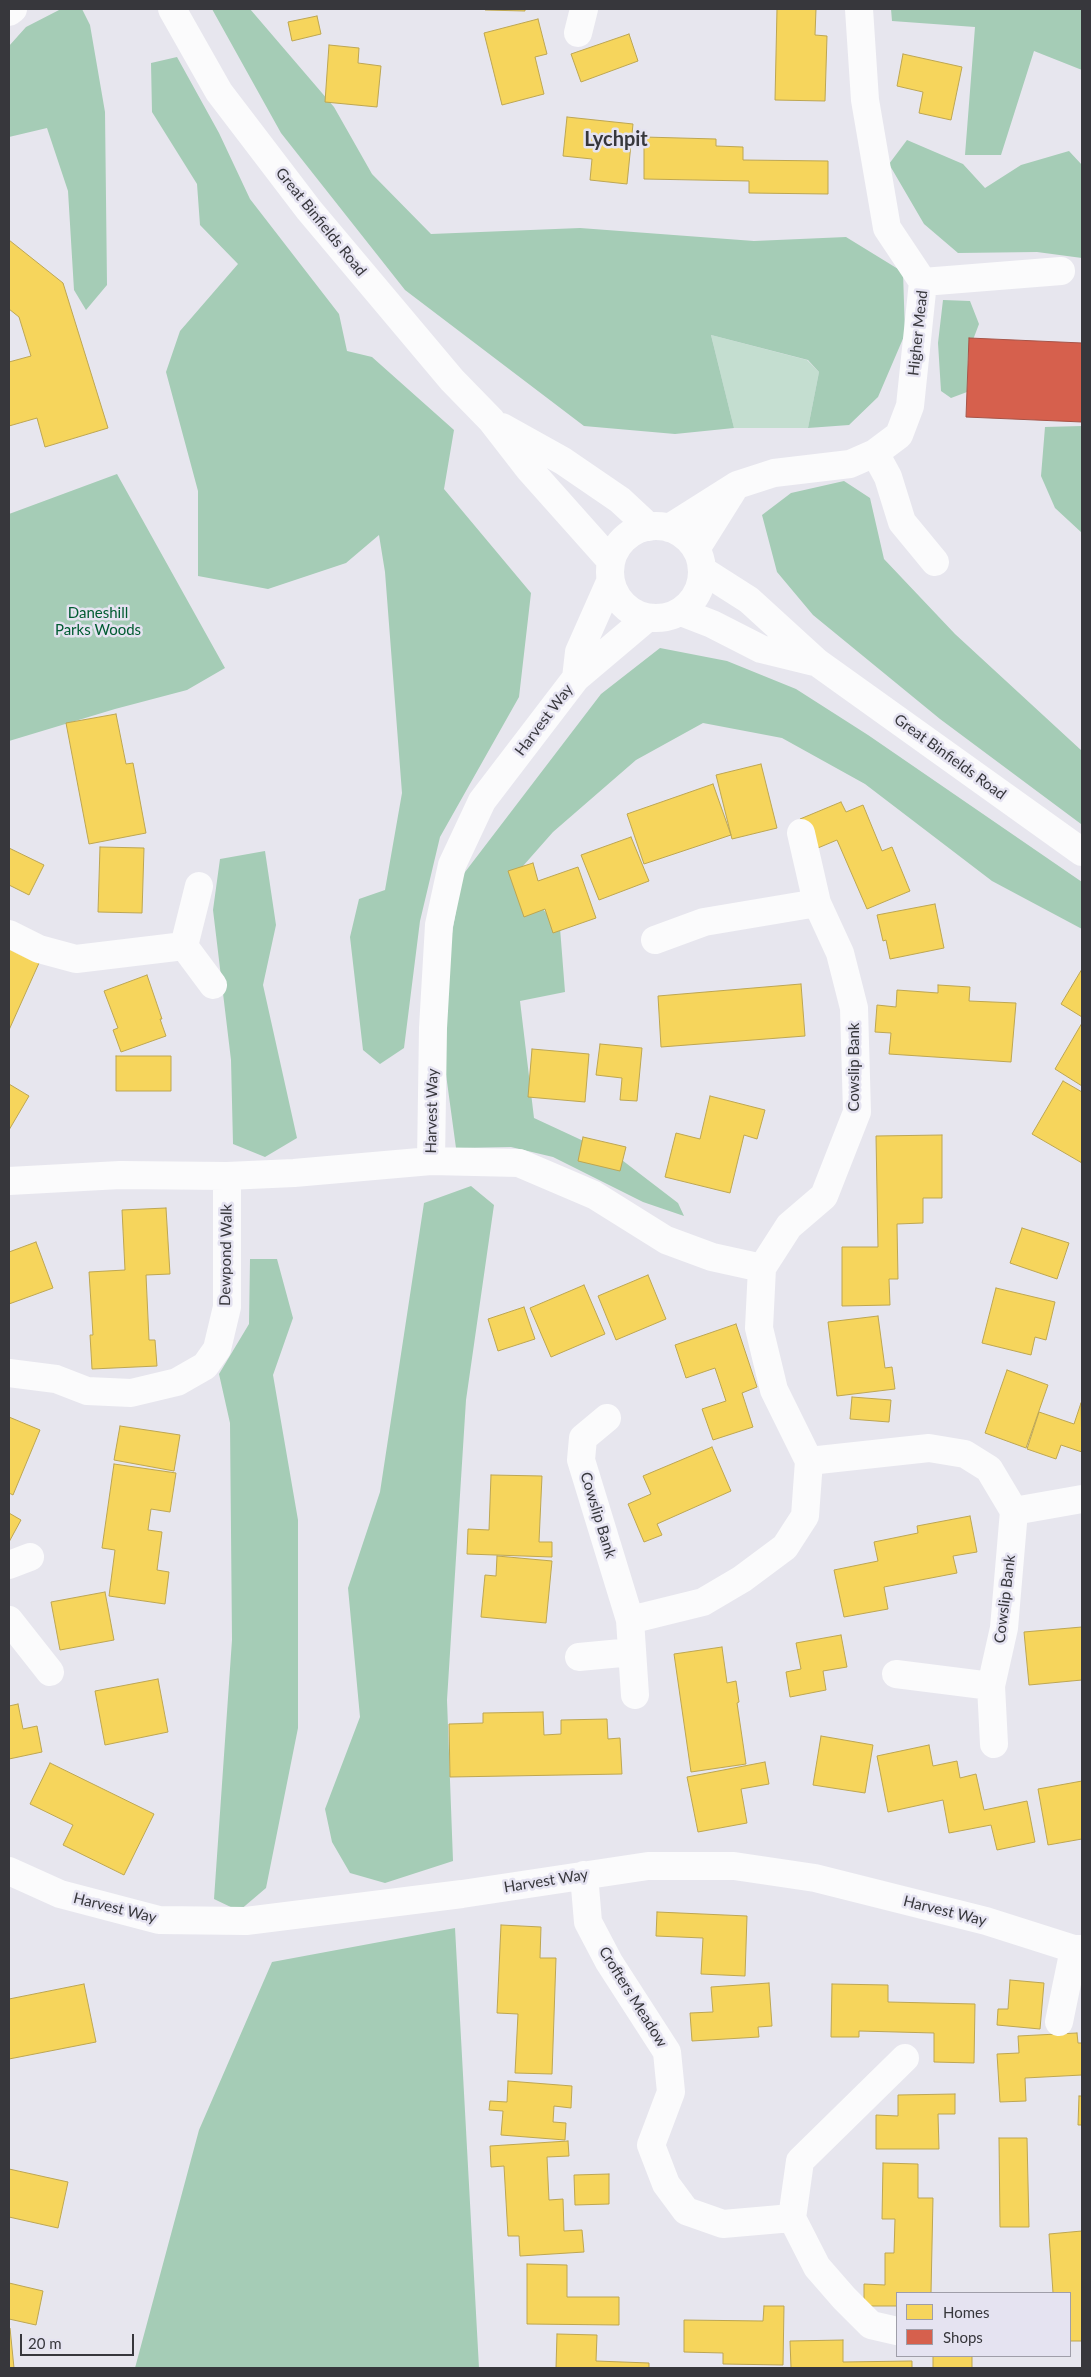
<!DOCTYPE html>
<html>
<head>
<meta charset="utf-8">
<style>
	body { margin:0 }
	#map { position:relative; width:1091px; height:2377px; overflow:hidden; background:#e7e6ee; font-family:Lato,sans-serif }
	canvas { display:block }
	.frame { position:absolute; inset:0; border:10px solid #37373c; pointer-events:none }
	.legend { position:absolute; left:896px; top:2292px; width:175px; height:65px; box-sizing:border-box; background:#e5e3f1; border:1px solid #9f9ea9; margin:0; padding:6px 9px; list-style:none; font-size:15px; color:#37373c }
	.legend li { display:flex; align-items:center; gap:10px; height:25px }
	.legend b { width:25px; border:1px solid #9f9ea9 }
	.scale { position:absolute; left:20px; top:2334px; width:114px; height:22px; box-sizing:border-box; border:2px solid #37373c; border-top:0; padding-left:6px; font-size:15px; line-height:18px; white-space:nowrap; color:#37373c; -webkit-text-stroke:4px #e5e3f1; paint-order:stroke }
</style>
</head>
<body>
<div id="map">
<canvas width="1091" height="2377"></canvas>
<div class="frame"></div>
<ul class="legend">
<li><b style="height:14px;background:#f6d55c"></b>Homes</li>
<li><b style="height:14px;background:#d6604d"></b>Shops</li>
</ul>
<div class="scale">20 m</div>
</div>
<script>
const ctx = document.querySelector('canvas').getContext('2d');
ctx.lineJoin = 'round';
function fill(path, color) { ctx.fillStyle = color; ctx.fill(path, 'evenodd'); }
const shape = rows => new Path2D(rows.map(r => 'M' + r).join(''));
function trace(path, color, width, dash) { ctx.strokeStyle = color; ctx.lineWidth = width; ctx.lineCap = dash ? 'butt' : 'round'; ctx.setLineDash(dash || []); ctx.stroke(path); }
function write(font, color, halo, rows, align = 'center') {
  ctx.font = font + ' Lato,sans-serif'; ctx.lineWidth = 5; ctx.setLineDash([]); ctx.textBaseline = 'middle'; ctx.strokeStyle = halo; ctx.fillStyle = color; for (const [text, x, y, turn = 0] of rows) {
    ctx.save(); ctx.translate(x, y); ctx.rotate((+turn || 0) * Math.PI / 180); ctx.textAlign = isNaN(turn) ? turn : align; if (halo) ctx.strokeText(text, 0, 0); ctx.fillText(text, 0, 0); ctx.restore();
  }
}
const green = shape([
	[711,335,807,360,819,372,808,428,734,428]
]);
const forest = shape([
	[61,9,82,9,90,25,105,112,107,285,86,310,74,290,68,191,47,128,9,137,9,46,26,27],
	[212,9,250,9,334,107,372,174,431,234,580,228,754,241,846,237,903,272,905,334,878,397,849,425,808,428,819,372,808,360,711,335,734,428,675,434,584,426,405,290,281,133],
	[891,9,1082,9,1082,70,1034,51,1001,155,965,155,975,27,892,21],
	[177,57,219,133,250,199,339,314,347,351,372,357,454,430,444,489,531,593,519,697,440,837,420,921,404,1048,380,1064,363,1050,350,937,359,899,385,890,402,793,385,572,379,535,346,563,268,589,198,576,198,491,166,372,180,331,238,264,200,225,197,184,152,112,151,63],
	[907,140,963,164,985,188,1021,165,1069,151,1082,165,1082,258,1037,252,958,253,924,224,889,164],
	[943,300,970,301,979,324,968,353,967,392,951,398,941,391,938,343],
	[1082,426,1082,533,1055,508,1041,476,1045,427],
	[117,474,225,668,187,690,115,709,9,741,9,514],
	[844,481,870,498,884,559,955,634,1082,751,1081,824,940,719,813,615,777,572,762,515,791,493],
	[660,648,727,661,796,689,868,735,1082,882,1082,929,992,881,865,784,782,738,703,723,636,760,553,832,523,866,531,896,560,928,565,992,520,1001,534,1118,618,1157,678,1203,684,1216,643,1202,553,1157,511,1147,456,1148,442,1045,450,945,462,876,601,694],
	[265,851,276,925,263,985,297,1138,265,1157,233,1144,231,1060,213,910,220,859],
	[471,1186,494,1205,466,1400,447,1700,453,1861,385,1883,350,1873,332,1842,325,1809,360,1717,348,1588,380,1492,424,1203],
	[250,1259,277,1259,293,1318,273,1375,298,1520,298,1728,266,1888,239,1911,214,1899,232,1640,230,1423,219,1374,249,1324],
	[455,1928,479,2368,135,2368,199,2130,272,1962]
]);
const homes = shape([
	[485,9,525,9,525,11,485,10,485,9],
	[777,9,816,9,815,35,827,36,825,101,775,100,777,9],
	[317,16,321,34,292,41,288,22,317,16],
	[538,19,547,54,535,57,544,94,502,105,484,33,538,19],
	[629,34,638,61,581,82,571,54,629,34],
	[329,45,359,48,358,63,381,66,377,107,325,102,329,45],
	[903,54,962,67,951,120,919,113,923,92,897,86,903,54],
	[567,117,633,124,627,184,590,180,592,159,563,156,567,117],
	[644,137,716,139,716,146,743,147,743,160,828,161,828,194,749,193,749,181,644,179,644,137],
	[9,240,63,283,108,428,45,447,37,418,9,426,9,362,31,356,19,317,9,309,9,240],
	[116,714,126,764,133,763,146,833,89,844,66,723,116,714],
	[761,764,777,828,732,839,716,775,761,764],
	[713,784,731,835,644,864,627,814,713,784],
	[841,802,846,812,863,805,882,851,892,847,910,891,867,909,837,840,813,850,800,819,841,802],
	[631,837,649,881,599,900,581,855,631,837],
	[100,847,144,848,142,913,98,912,100,847],
	[9,848,44,865,29,895,9,885,9,848],
	[533,863,538,881,578,867,596,918,553,933,545,909,524,917,508,871,533,863],
	[935,904,944,948,890,959,886,940,883,941,877,915,935,904],
	[9,949,39,963,9,1030,9,949],
	[1082,969,1082,1017,1061,1004,1082,969],
	[147,975,162,1019,160,1019,166,1036,121,1052,113,1030,118,1028,104,991,147,975],
	[801,984,805,1036,661,1047,658,996,801,984],
	[938,985,970,987,969,1001,1016,1003,1011,1062,889,1054,891,1033,875,1032,877,1005,896,1007,897,990,938,993,938,985],
	[1082,1023,1082,1086,1055,1069,1082,1023],
	[600,1044,642,1048,637,1101,620,1100,622,1078,596,1075,600,1044],
	[532,1049,589,1054,585,1102,528,1097,532,1049],
	[116,1056,171,1056,171,1091,116,1091,116,1056],
	[1063,1081,1082,1092,1082,1163,1032,1134,1063,1081],
	[9,1084,29,1096,9,1130,9,1084],
	[710,1096,765,1110,757,1139,744,1135,730,1193,665,1177,676,1133,700,1139,710,1096],
	[942,1135,942,1198,923,1198,923,1223,897,1224,898,1279,889,1279,890,1305,842,1306,842,1247,878,1247,876,1136,942,1135],
	[583,1137,626,1147,620,1171,578,1161,583,1137],
	[166,1208,170,1274,146,1275,149,1340,155,1340,157,1366,92,1369,90,1335,93,1335,89,1272,125,1270,122,1210,166,1208],
	[1022,1228,1069,1243,1057,1279,1010,1263,1022,1228],
	[36,1242,53,1288,9,1304,9,1252,36,1242],
	[648,1275,666,1319,616,1340,598,1296,648,1275],
	[584,1285,605,1334,551,1357,530,1308,584,1285],
	[996,1288,1055,1302,1046,1340,1035,1337,1031,1355,982,1343,996,1288],
	[524,1307,535,1339,498,1351,488,1319,524,1307],
	[878,1316,885,1368,892,1367,895,1389,837,1396,828,1322,878,1316],
	[736,1324,757,1387,742,1393,753,1427,713,1440,702,1409,726,1401,715,1368,686,1378,675,1345,736,1324],
	[1007,1370,1048,1385,1026,1448,985,1433,1007,1370],
	[852,1397,891,1400,889,1422,850,1419,852,1397],
	[1081,1403,1082,1452,1061,1445,1056,1459,1027,1449,1039,1412,1074,1424,1081,1403],
	[9,1417,40,1430,13,1495,9,1493,9,1417],
	[120,1426,180,1435,174,1471,114,1460,120,1426],
	[712,1447,731,1491,657,1524,662,1535,644,1542,628,1504,651,1494,643,1476,712,1447],
	[114,1464,176,1473,170,1512,151,1509,148,1530,162,1532,157,1570,169,1572,165,1604,109,1596,115,1550,102,1548,114,1464],
	[491,1475,542,1476,539,1542,552,1542,552,1557,467,1554,468,1529,489,1530,491,1475],
	[9,1513,21,1520,9,1542,9,1513],
	[970,1516,977,1552,953,1556,957,1573,884,1587,888,1609,844,1617,834,1570,878,1561,874,1542,918,1533,917,1526,970,1516],
	[497,1556,552,1561,546,1623,481,1617,485,1575,496,1576,497,1556],
	[105,1592,114,1640,60,1650,51,1602,105,1592],
	[1082,1627,1082,1680,1029,1685,1024,1632,1082,1627],
	[841,1635,847,1667,823,1671,826,1690,790,1697,786,1672,801,1669,796,1643,841,1635],
	[722,1647,727,1683,736,1681,739,1702,737,1703,746,1764,691,1772,674,1654,722,1647],
	[158,1679,168,1732,105,1745,95,1691,158,1679],
	[18,1704,23,1729,37,1726,42,1752,9,1759,9,1706,18,1704],
	[543,1712,544,1735,561,1734,561,1720,607,1719,608,1739,620,1738,622,1774,450,1777,449,1724,483,1723,483,1713,543,1712],
	[821,1736,873,1745,865,1793,813,1785,821,1736],
	[929,1745,933,1766,957,1761,960,1778,976,1774,984,1810,1027,1801,1035,1842,997,1850,991,1825,949,1833,943,1800,888,1812,877,1756,929,1745],
	[765,1762,769,1784,741,1789,747,1823,698,1832,687,1777,765,1762],
	[50,1763,154,1814,124,1875,63,1845,73,1825,30,1804,50,1763],
	[1082,1781,1082,1839,1048,1845,1038,1789,1082,1781],
	[657,1912,747,1916,745,1976,701,1974,703,1938,656,1936,657,1912],
	[501,1925,541,1927,540,1958,556,1958,552,2074,515,2073,518,2014,497,2013,501,1925],
	[1010,1980,1044,1983,1040,2029,997,2025,998,2009,1008,2009,1010,1980],
	[769,1983,772,2026,758,2027,759,2037,692,2041,690,2013,713,2012,711,1987,769,1983],
	[84,1984,96,2042,9,2059,9,1999,84,1984],
	[832,1984,888,1985,888,2002,975,2004,974,2063,934,2062,934,2033,859,2031,859,2037,831,2037,832,1984],
	[1077,2033,1078,2043,1082,2043,1082,2075,1025,2078,1026,2101,1000,2102,997,2054,1019,2053,1018,2036,1077,2033],
	[508,2081,572,2086,571,2108,554,2106,553,2122,566,2123,565,2140,501,2135,503,2111,489,2110,490,2101,507,2102,508,2081],
	[955,2094,955,2114,938,2114,939,2149,876,2149,876,2115,898,2116,898,2095,955,2094],
	[1079,2096,1082,2096,1082,2125,1078,2125,1079,2096],
	[999,2138,1027,2138,1029,2227,1000,2227,999,2138],
	[568,2141,569,2156,547,2157,549,2200,563,2199,564,2231,582,2230,584,2252,520,2256,519,2236,508,2236,504,2166,491,2167,490,2146,568,2141],
	[883,2163,918,2164,918,2198,933,2198,931,2293,897,2293,897,2306,864,2306,864,2284,885,2285,885,2253,894,2253,895,2219,882,2219,883,2163],
	[9,2169,68,2182,58,2228,9,2217,9,2169],
	[609,2174,609,2204,575,2205,574,2175,609,2174],
	[1082,2231,1082,2347,1082,2341,1070,2341,1070,2293,1053,2293,1049,2234,1082,2231],
	[527,2264,567,2265,567,2297,619,2297,619,2325,527,2324,527,2264],
	[9,2283,43,2291,36,2325,9,2319,9,2283],
	[764,2306,784,2306,783,2365,723,2364,723,2353,684,2352,684,2320,763,2321,764,2306],
	[9,2328,10,2328,14,2368,9,2368,9,2328],
	[557,2334,597,2335,596,2361,649,2363,649,2368,556,2368,557,2334],
	[843,2340,843,2362,912,2361,912,2368,791,2368,790,2341,843,2340],
	[933,2356,972,2356,972,2368,933,2368,933,2356]
]);
const shops = shape([
	[969,338,1082,343,1082,422,966,417,969,338]
]);
const minor = shape([
	[172,9,219,92,309,210,452,380,491,420,529,469,611,561],
	[9,12,13,9],
	[578,33,584,9],
	[923,282,1061,271],
	[502,427,563,461,620,500,649,527],
	[875,453,888,477,902,522,935,562],
	'610 572a46 46 0 1 1 92 0a46 46 0 1 1-92 0Z',
	[669,528,737,485,774,473,850,464,875,453,899,435,910,406,923,282,887,228,865,100,859,9],
	[696,549,733,490],
	[702,570,749,600,818,663,1082,852],
	[681,612,712,624,761,649,814,662],
	[576,678,579,652,610,582],
	[199,886,184,946,213,985],
	[9,934,39,949,76,959,184,946],
	[655,940,704,922,817,903],
	[431,1161,433,1028,439,925,452,865,482,801,576,678,647,618],
	[9,1181,120,1175,227,1176,294,1173,431,1161,519,1163,594,1195,666,1240,712,1257,762,1268],
	[9,1373,56,1379,87,1391,131,1393,177,1382,205,1366,217,1349,227,1307,227,1176],
	[607,1418,583,1438,581,1460,630,1620,635,1695],
	[809,1461,929,1448,965,1454,989,1469,1014,1511,1004,1628,991,1686,994,1744],
	[1014,1511,1082,1499],
	[9,1565,30,1557],
	[9,1620,50,1672],
	[630,1620,703,1602,742,1579,785,1547,805,1516,809,1461,774,1390,759,1328,762,1268,789,1226,824,1196,857,1112,854,1008,840,953,817,903,801,833],
	[579,1657,632,1652],
	[896,1674,991,1686],
	[9,1871,60,1894,159,1920,246,1921,462,1894,648,1866,734,1866,815,1878,986,1921,1074,1949,1082,1949],
	[584,1875,588,1922,609,1962,667,2052,671,2092,651,2145,666,2184,686,2211,723,2224,792,2218],
	[1059,2022,1074,1949],
	[897,2331,871,2325,844,2298,817,2267,792,2218,800,2161,905,2058]
]);
const streetNames = [
	["Great Binfields Road",321,222,51],
	["Higher Mead",918,333,-84],
	["Harvest Way",544,720,-53],
	["Great Binfields Road",950,757,36],
	["Cowslip Bank",854,1067,-90],
	["Harvest Way",432,1111,-89],
	["Dewpond Walk",226,1255,-89],
	["Cowslip Bank",598,1515,73],
	["Cowslip Bank",1005,1599,-83],
	["Harvest Way",546,1881,-9],
	["Harvest Way",115,1908,14],
	["Harvest Way",945,1911,14],
	["Crofters Meadow",633,1997,58]
];
const parkNames = [
	["Daneshill",98,613],
	["Parks Woods",98,630]
];
const districtNames = [
	["Lychpit",616,140]
];
fill(green, '#c4ded0');
fill(forest, '#a5ccb6');
fill(homes, '#f6d55c');
trace(homes, '#bda652', 1);
fill(shops, '#d6604d');
trace(shops, '#a65448', 1);
trace(minor, '#fbfbfc', 28);
write('15px', '#37373c', '#e5e3f1', streetNames);
write('15px', '#005b31', '#e5e3f1', parkNames);
write('bold 20px', '#37373c', '#e5e3f1', districtNames);
</script>
</body>
</html>
